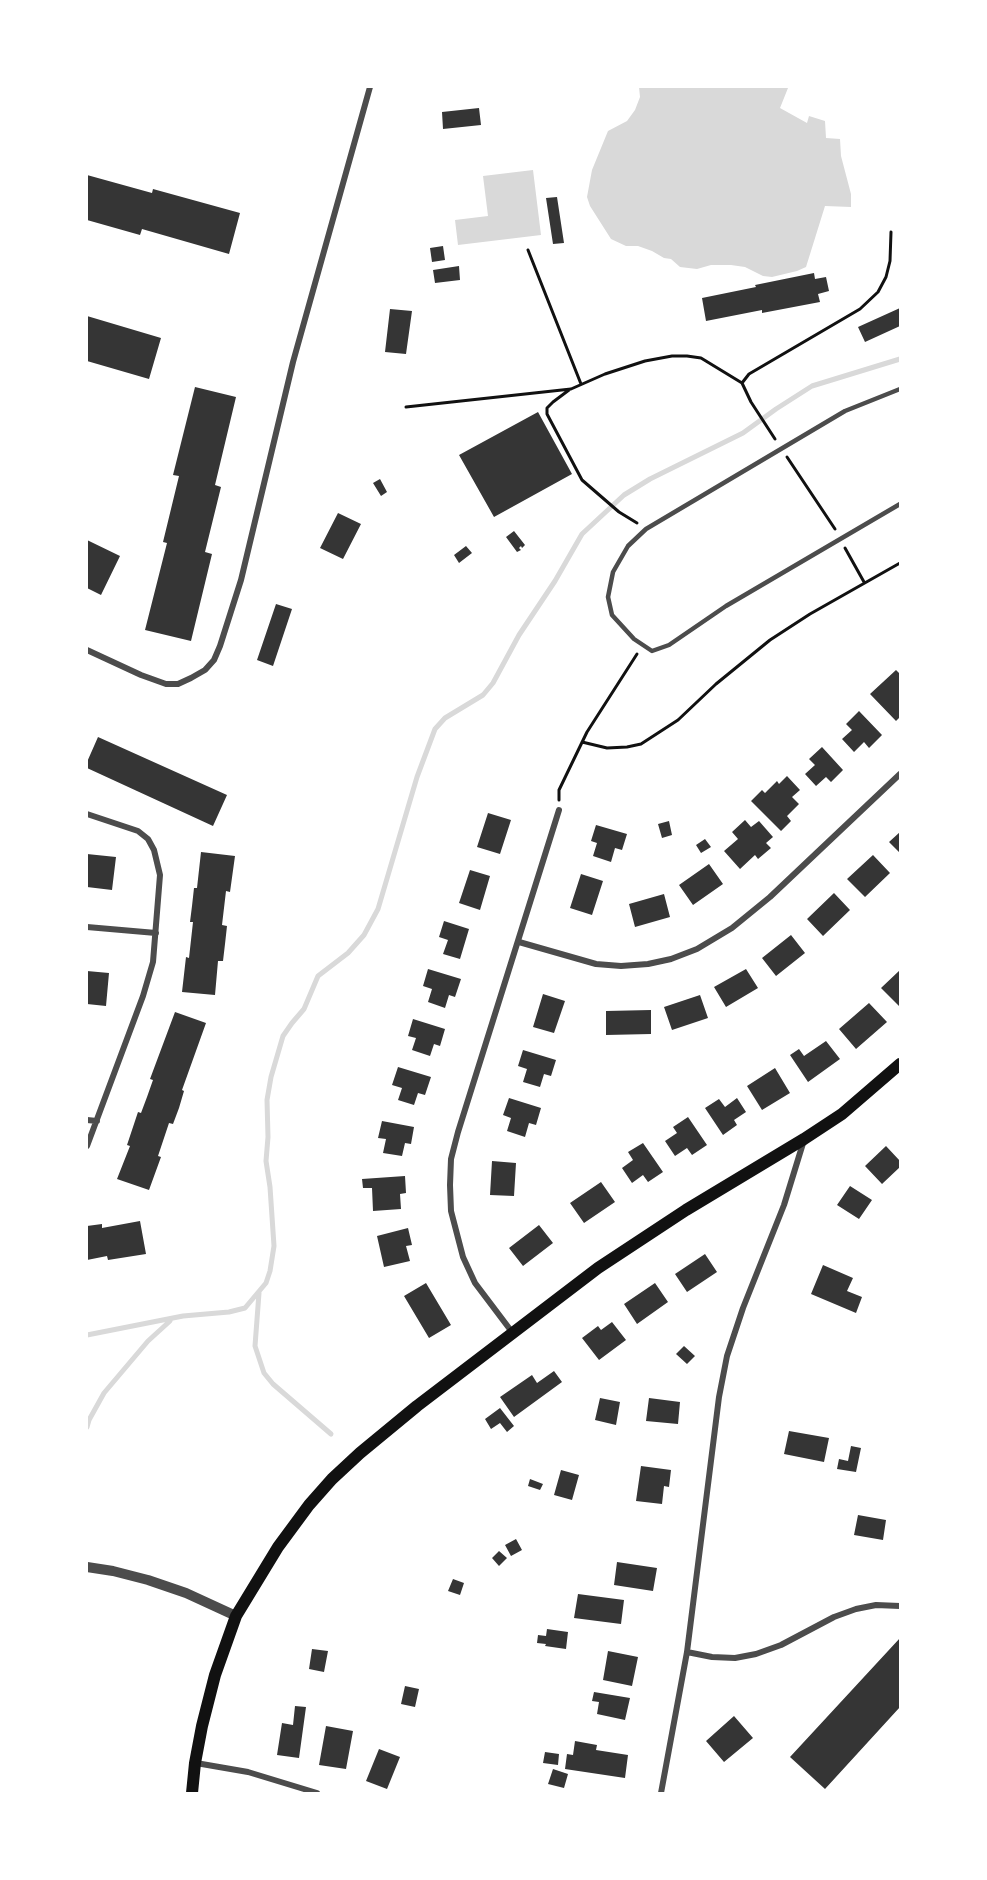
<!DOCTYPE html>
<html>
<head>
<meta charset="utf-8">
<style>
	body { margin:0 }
	#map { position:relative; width:987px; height:1880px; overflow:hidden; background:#fff; font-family:"PT Serif",serif }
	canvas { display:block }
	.frame { position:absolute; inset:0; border:88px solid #fff; pointer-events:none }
</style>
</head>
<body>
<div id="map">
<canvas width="987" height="1880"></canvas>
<div class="frame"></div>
</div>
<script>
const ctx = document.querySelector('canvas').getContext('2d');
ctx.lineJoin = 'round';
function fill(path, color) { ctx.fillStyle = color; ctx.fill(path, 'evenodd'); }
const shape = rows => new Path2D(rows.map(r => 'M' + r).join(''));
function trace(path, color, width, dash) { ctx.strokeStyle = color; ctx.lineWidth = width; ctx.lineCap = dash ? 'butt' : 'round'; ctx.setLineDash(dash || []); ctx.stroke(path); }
const water = shape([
	[639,87,786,87,788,88,780,108,807,123,809,116,825,121,826,138,840,139,841,156,851,194,851,207,825,206,806,267,797,271,772,277,763,276,745,267,731,265,711,265,697,269,680,267,671,259,664,258,652,251,638,246,626,246,611,239,590,206,587,197,592,170,608,131,627,121,635,110,640,97],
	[533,170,541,235,458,245,455,220,488,216,483,176]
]);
const stream = shape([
	[259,1293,255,1346,264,1373,273,1384,331,1434],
	[87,1335,183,1316,229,1312,245,1308,266,1283,270,1271,274,1246,270,1187,266,1161,268,1137,267,1100,271,1077,283,1036,292,1023,304,1009,318,976,348,953,364,935,378,909,417,777,435,729,445,718,483,695,493,683,519,635,555,581,582,534,624,495,650,479,743,433,776,409,812,386,900,359],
	[87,1427,89,1420,104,1393,148,1341,170,1321]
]);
const building = shape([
	[479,108,481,125,443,129,442,112],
	[87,175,152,193,153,189,240,213,229,254,142,229,140,235,87,220],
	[557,197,564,243,553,244,546,198],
	[443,246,445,260,432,262,430,248],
	[459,266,460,280,435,283,433,270],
	[814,273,815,279,826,277,829,291,818,294,820,302,762,313,762,310,706,321,702,298,756,287,755,285],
	[900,308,900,326,865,342,858,327],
	[390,309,412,311,406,354,385,352],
	[87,316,161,338,149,379,87,361],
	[195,387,236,397,215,485,221,487,205,552,212,554,191,641,145,630,167,543,163,542,179,476,173,475],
	[538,412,572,474,494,517,459,455],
	[380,479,387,492,381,496,373,483],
	[338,513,361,524,343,559,320,548],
	[514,531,525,545,522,548,521,546,519,548,521,550,517,552,506,537],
	[87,540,120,556,101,595,87,588],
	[466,546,472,553,459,563,454,555],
	[276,604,292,609,273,666,257,660],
	[896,670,900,674,900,717,896,721,870,694],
	[859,711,882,735,869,748,864,742,854,752,842,739,852,730,846,724],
	[98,737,227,795,213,826,87,768,87,762],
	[822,747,843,770,831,782,826,777,816,786,805,774,815,765,809,759],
	[787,776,800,790,792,797,799,804,787,816,791,821,781,831,751,801,762,790,765,793,777,781,779,784],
	[488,813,511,820,500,854,477,847],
	[745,820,751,827,759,821,773,837,766,843,771,848,758,859,755,855,740,869,724,851,738,839,732,832],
	[669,821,672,835,662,838,658,824],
	[596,825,627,834,622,850,615,848,611,862,593,856,597,843,591,841],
	[900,832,900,853,889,842],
	[705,839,711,847,701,853,696,845],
	[201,852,235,856,230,892,226,891,222,925,227,926,225,944,223,961,218,961,215,995,182,992,186,957,189,958,193,922,190,922,192,906,194,888,197,888],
	[87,854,116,857,112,890,87,887],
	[873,855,890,873,865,897,847,879],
	[709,864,723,884,693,905,679,885],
	[470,870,490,876,480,910,459,903],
	[581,874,603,881,592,915,570,908],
	[834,893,850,910,823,936,807,919],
	[664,894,670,917,635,927,629,904],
	[444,921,469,929,460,959,443,954,448,940,439,937],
	[791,935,805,953,776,976,762,958],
	[428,969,461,979,455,997,449,995,445,1008,428,1002,432,989,423,986],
	[746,969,758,988,726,1007,714,987],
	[900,970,900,1007,881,988],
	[87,971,109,973,106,1006,87,1004],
	[543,994,565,1001,554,1033,533,1027],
	[700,995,708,1018,672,1030,664,1007],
	[869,1003,887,1022,856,1049,839,1029],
	[651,1010,651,1034,606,1035,606,1011],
	[175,1012,206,1023,182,1090,184,1091,179,1108,173,1124,169,1123,158,1156,161,1157,149,1190,117,1179,130,1146,127,1145,138,1112,141,1113,147,1097,153,1080,150,1079],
	[413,1019,445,1029,440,1046,434,1044,430,1056,412,1050,416,1038,408,1036],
	[826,1041,840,1059,808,1082,790,1055,799,1049,804,1056],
	[523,1050,556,1060,551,1076,544,1074,540,1087,523,1082,527,1069,518,1066],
	[398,1067,431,1077,425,1095,418,1093,414,1105,398,1100,402,1088,392,1085],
	[775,1068,790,1093,762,1110,747,1086],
	[509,1098,541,1108,536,1125,529,1123,525,1137,507,1131,511,1118,503,1115],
	[737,1098,746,1112,734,1120,737,1125,723,1135,705,1108,719,1099,725,1107],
	[688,1117,707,1145,692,1155,687,1148,675,1156,665,1141,677,1133,673,1127],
	[382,1121,414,1127,411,1144,405,1143,402,1156,383,1153,386,1139,378,1138],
	[643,1143,663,1172,648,1182,643,1175,632,1183,622,1168,633,1160,628,1152],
	[886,1146,900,1161,900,1167,882,1184,865,1166],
	[492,1161,516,1163,514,1196,490,1195],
	[405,1176,406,1193,400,1194,401,1209,373,1211,372,1188,363,1188,362,1179],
	[601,1182,615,1202,584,1223,570,1203],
	[850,1186,872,1200,859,1219,837,1205],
	[140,1221,146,1254,108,1260,107,1256,87,1260,87,1226,102,1224,102,1228],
	[539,1225,553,1243,523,1266,509,1248],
	[408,1228,412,1245,406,1246,410,1261,384,1267,377,1236],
	[705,1254,717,1272,687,1292,675,1274],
	[823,1265,853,1278,847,1291,862,1297,856,1313,811,1294],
	[426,1283,451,1325,429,1338,404,1296],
	[655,1283,668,1302,637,1324,624,1304],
	[612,1322,626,1340,599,1360,582,1338,598,1326,601,1330],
	[684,1346,695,1356,687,1364,676,1354],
	[554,1371,562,1382,514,1417,500,1397,532,1375,537,1383],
	[600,1398,620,1402,616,1425,595,1420],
	[649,1398,680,1402,678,1424,646,1421],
	[500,1408,514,1426,507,1432,500,1423,491,1429,485,1419],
	[789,1431,829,1438,824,1462,784,1454],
	[851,1446,861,1448,856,1472,837,1469,839,1459,848,1461],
	[641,1466,671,1470,669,1487,664,1486,662,1504,636,1501],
	[561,1470,579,1475,572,1500,554,1495],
	[530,1479,543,1484,540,1490,528,1486],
	[858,1515,886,1520,883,1540,854,1535],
	[516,1539,522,1550,511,1556,505,1545],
	[499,1551,507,1558,499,1566,492,1558],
	[617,1562,657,1568,653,1591,614,1585],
	[453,1579,464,1583,460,1595,448,1591],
	[578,1594,624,1600,621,1624,574,1618],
	[547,1629,568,1632,566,1649,545,1646,546,1644,537,1643,538,1635,546,1636],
	[900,1638,900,1707,825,1789,790,1757],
	[312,1649,328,1651,324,1672,309,1669],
	[608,1651,638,1657,632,1686,603,1680],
	[405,1686,419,1689,415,1707,401,1704],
	[594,1692,630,1698,625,1720,597,1714,599,1702,592,1701],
	[295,1706,306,1707,299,1758,277,1755,282,1723,293,1725],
	[734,1716,753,1738,724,1762,706,1741],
	[326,1726,353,1731,346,1769,319,1765],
	[575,1741,597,1745,596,1750,628,1755,625,1778,565,1769,567,1754,573,1755],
	[379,1749,400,1757,387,1789,366,1781],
	[545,1752,559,1754,558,1765,543,1763],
	[553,1769,568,1774,564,1788,548,1784]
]);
const path = shape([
	[528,250,581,384],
	[569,390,553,402,547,408,547,414,582,480,619,512,637,523],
	[406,407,571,389,605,374,645,361,672,356,687,356,701,358,742,383],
	[775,439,751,402,742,383,749,374,860,309,878,292,886,277,890,261,891,232],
	[787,457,835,529],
	[845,548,864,582],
	[582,742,607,748,627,747,641,744,678,720,716,684,770,640,810,614,900,563],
	[559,800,559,790,587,732,637,654]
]);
const service = shape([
	[900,389,845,411,646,529,628,546,613,572,608,597,612,615,634,639,652,651,669,645,726,606,900,504]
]);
const minor = shape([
	[87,650,141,675,166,684,178,684,191,678,205,670,214,660,220,646,241,580,293,362,370,87],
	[87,814,138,831,148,839,154,850,160,875,153,962,143,996,87,1146],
	[87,927,156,933],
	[519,942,596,964,621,966,648,964,671,959,697,949,732,928,770,897,900,774],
	[87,1120,97,1121],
	[512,1332,475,1283,463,1257,451,1211,450,1185,451,1159,458,1132,559,810],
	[687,1652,712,1657,735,1658,756,1654,781,1645,834,1617,856,1609,876,1605,900,1606],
	[196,1763,248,1772,317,1793],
	[661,1793,687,1652,719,1397,727,1356,743,1308,784,1205,804,1140]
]);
const tertiary = shape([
	[87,1567,113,1571,148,1580,186,1593,236,1616]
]);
const secondary = shape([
	[192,1793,195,1763,202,1726,215,1675,236,1616,278,1547,309,1505,332,1479,360,1453,417,1406,598,1268,686,1210,804,1139,842,1114,900,1064]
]);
fill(water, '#d9d9d9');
trace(stream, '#d9d9d9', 5);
fill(building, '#353535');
trace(path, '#111', 3);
trace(service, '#4c4c4c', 4.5);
trace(minor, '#4c4c4c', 6);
trace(tertiary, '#4c4c4c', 10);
trace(secondary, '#111', 12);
</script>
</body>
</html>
